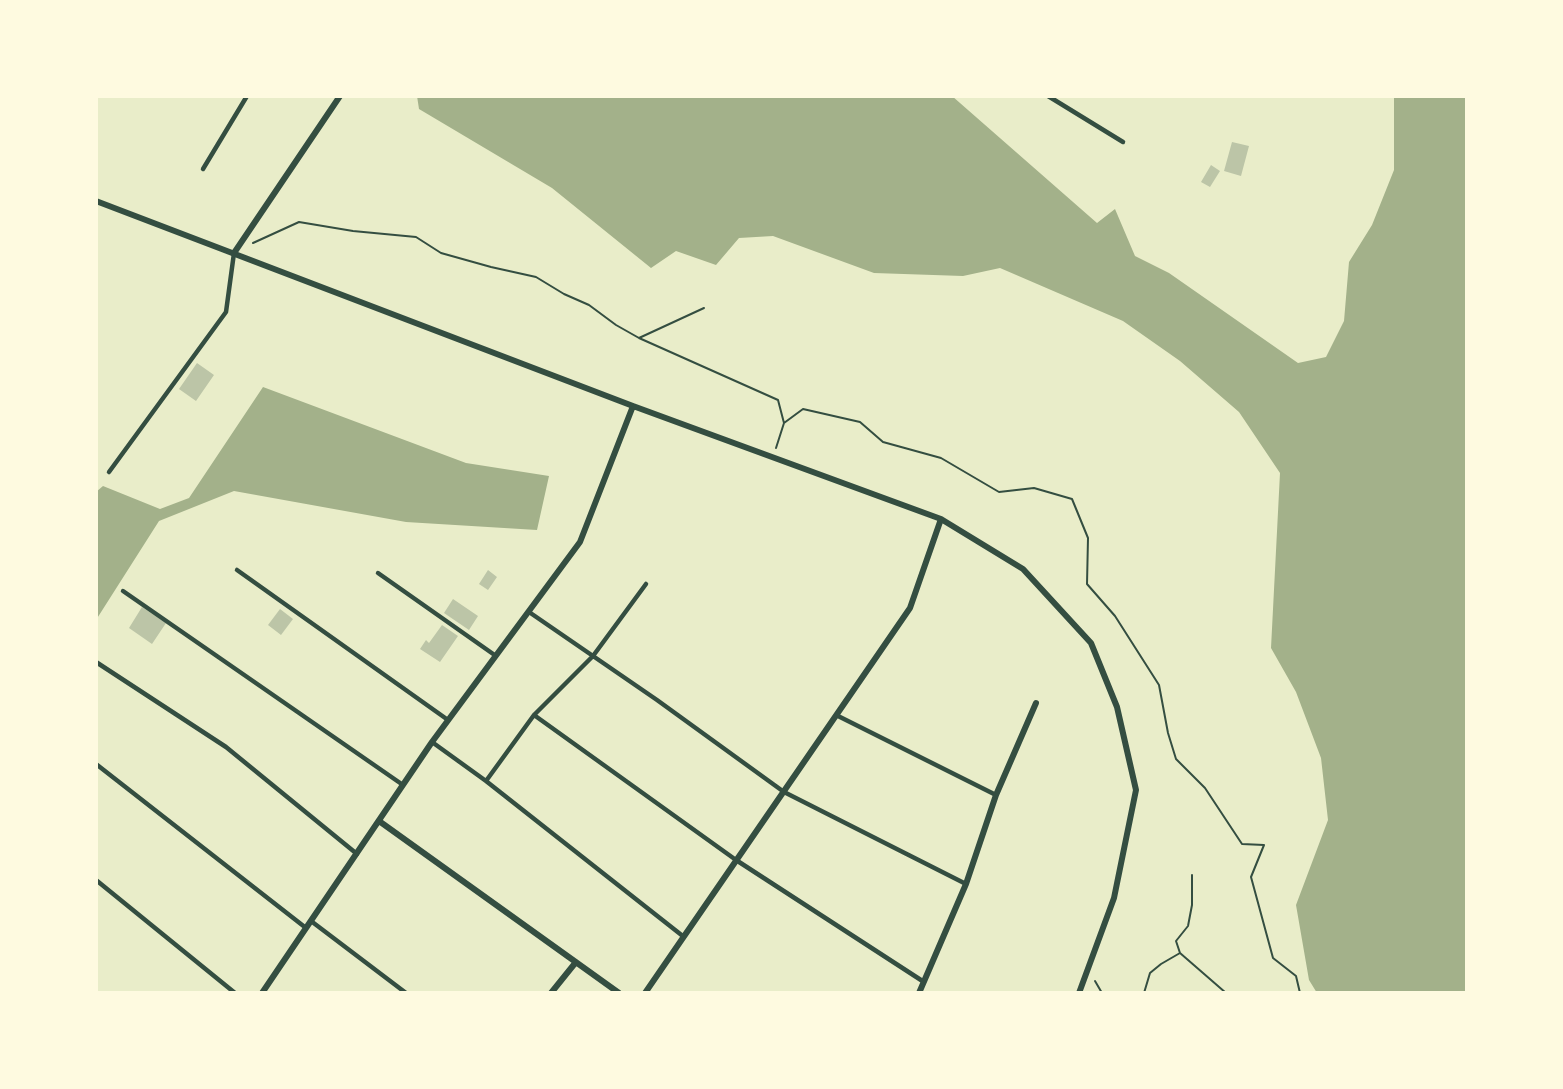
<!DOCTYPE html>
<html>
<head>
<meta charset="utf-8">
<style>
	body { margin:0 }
	#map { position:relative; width:1563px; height:1089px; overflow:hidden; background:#e9edc9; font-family:Bitter,serif }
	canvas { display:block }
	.frame { position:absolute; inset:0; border:98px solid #fefae0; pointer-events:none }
</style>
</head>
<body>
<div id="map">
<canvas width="1563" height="1089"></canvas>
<div class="frame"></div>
</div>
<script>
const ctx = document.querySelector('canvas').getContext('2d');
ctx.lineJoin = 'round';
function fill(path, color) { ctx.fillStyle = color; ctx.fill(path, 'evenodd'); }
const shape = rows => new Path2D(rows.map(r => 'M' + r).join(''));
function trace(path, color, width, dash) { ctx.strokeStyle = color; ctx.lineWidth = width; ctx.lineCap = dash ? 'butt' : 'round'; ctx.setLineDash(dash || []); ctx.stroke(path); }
const water = shape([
	[417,96,952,96,1097,223,1115,209,1135,256,1169,273,1298,363,1326,357,1344,321,1349,262,1372,225,1394,170,1394,96,1467,96,1467,993,1317,993,1309,980,1296,905,1328,820,1321,758,1296,692,1271,648,1280,473,1239,412,1180,361,1123,321,1000,268,963,276,874,273,773,236,739,238,716,265,676,251,651,268,552,188,419,109],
	[263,387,466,463,549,476,537,530,406,522,234,491,159,521,96,620,96,492,103,486,160,509,189,498]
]);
const building = shape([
	[1232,142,1249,146,1241,176,1224,171],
	[1211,165,1220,171,1210,187,1201,182],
	[197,363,214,375,196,401,179,389],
	[488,570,497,577,488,590,479,584],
	[453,599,478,616,469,630,444,613],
	[142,607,166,623,152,644,129,628],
	[280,609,293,619,281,635,268,625],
	[442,625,458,636,440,662,420,649,426,640,429,643]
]);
const path = shape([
	[253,243,299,222,353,231,416,237,441,253,491,267,536,277,564,294,589,305,616,325,639,338,704,308],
	[639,338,778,400,784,423],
	[776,448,784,423,803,409,860,422,883,442,941,458,999,492,1034,488,1072,499,1088,538,1087,584,1115,616,1159,685,1168,733,1176,759,1205,788,1242,844,1264,845,1251,877,1273,958,1296,976,1300,993],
	[1192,875,1192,905,1188,926,1176,941,1180,953,1226,993],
	[1095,981,1102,993],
	[1144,993,1150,973,1161,964,1180,953]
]);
const service = shape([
	[1048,96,1123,142],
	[203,169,247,96],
	[109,472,226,312,234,253],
	[237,570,448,720],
	[378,573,496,656],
	[123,591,403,785],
	[529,612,657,700,784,792,966,884],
	[96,662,226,747,357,854],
	[534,715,736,860,924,982],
	[836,715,996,795],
	[432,742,486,781,684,937],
	[96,764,306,928],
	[486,781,534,715,593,656,646,584],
	[96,880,235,993],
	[311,921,406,993]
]);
const minor = shape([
	[96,201,633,406,941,519,1023,569,1091,643,1117,707,1136,790,1114,898,1079,993],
	[234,253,340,96],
	[379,821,619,993],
	[262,993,432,742,580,542,633,406],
	[551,993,576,962],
	[645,993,910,608,941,519],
	[919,993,966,884,996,795,1036,703]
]);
fill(water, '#a3b18a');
fill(building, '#bcc5a7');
trace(path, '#344e41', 2);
trace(service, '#344e41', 4.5);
trace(minor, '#344e41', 6);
</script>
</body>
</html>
